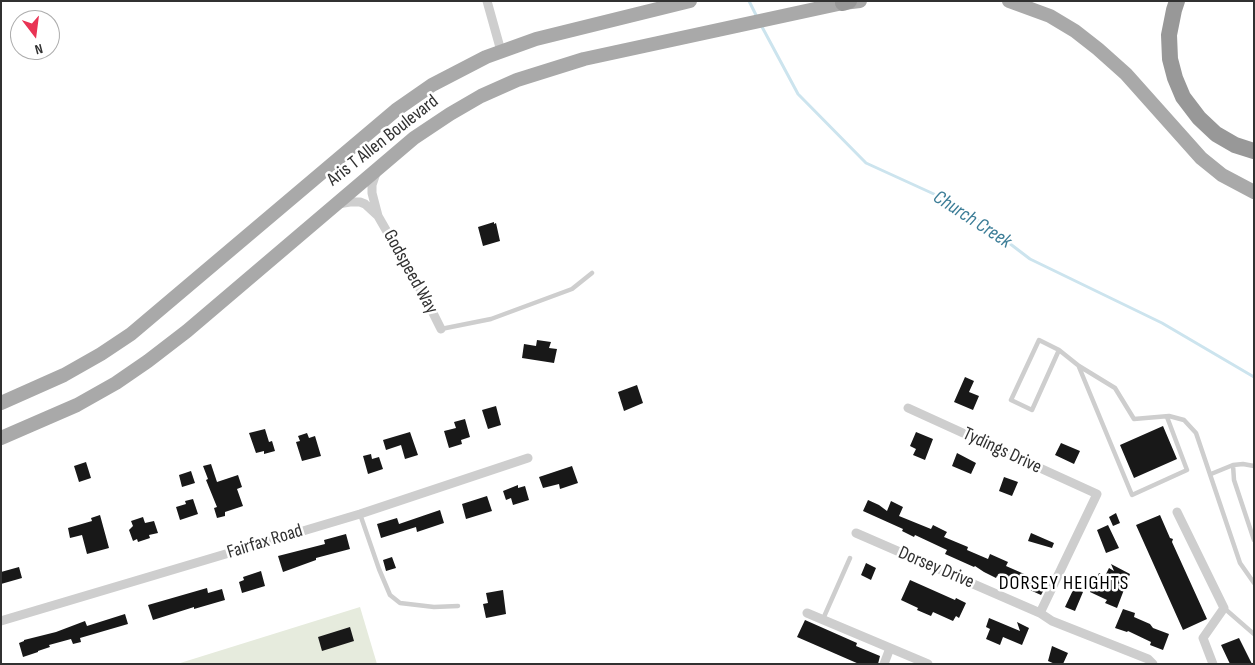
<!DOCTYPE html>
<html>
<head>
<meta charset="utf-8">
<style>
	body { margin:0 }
	#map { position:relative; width:1255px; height:665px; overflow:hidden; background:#fff; font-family:"Sofia Sans Condensed",sans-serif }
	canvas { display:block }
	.frame { position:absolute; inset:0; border:2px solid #313131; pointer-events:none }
	.north { position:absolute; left:10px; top:10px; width:50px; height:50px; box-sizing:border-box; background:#fff; border:1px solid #adadad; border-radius:50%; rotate:165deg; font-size:14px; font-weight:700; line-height:20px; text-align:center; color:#313131 }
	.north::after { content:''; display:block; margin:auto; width:18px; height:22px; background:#e93354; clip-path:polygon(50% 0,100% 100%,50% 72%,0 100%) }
</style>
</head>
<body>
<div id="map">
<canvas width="1255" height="665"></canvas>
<div class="frame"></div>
<div class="north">N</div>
</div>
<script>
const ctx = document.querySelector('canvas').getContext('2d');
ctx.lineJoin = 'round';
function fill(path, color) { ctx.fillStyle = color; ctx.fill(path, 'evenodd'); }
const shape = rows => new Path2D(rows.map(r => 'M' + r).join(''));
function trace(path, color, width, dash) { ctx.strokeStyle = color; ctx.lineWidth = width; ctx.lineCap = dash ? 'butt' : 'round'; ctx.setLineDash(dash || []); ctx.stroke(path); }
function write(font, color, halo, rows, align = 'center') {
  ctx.font = font + ' "Sofia Sans Condensed",sans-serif'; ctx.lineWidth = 5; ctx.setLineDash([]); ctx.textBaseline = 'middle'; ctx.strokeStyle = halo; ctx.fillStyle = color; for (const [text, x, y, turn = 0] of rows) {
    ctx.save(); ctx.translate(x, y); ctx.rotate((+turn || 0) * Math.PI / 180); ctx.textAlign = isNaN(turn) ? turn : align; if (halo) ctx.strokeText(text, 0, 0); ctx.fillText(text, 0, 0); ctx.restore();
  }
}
const green = shape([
	[360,607,377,664,177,664]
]);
const stream = shape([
	[749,1,757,17],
	[761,25,798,94,866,163,947,200,988,227,1030,259,1162,323,1254,377]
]);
const building = shape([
	[494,222,494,224,496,223,500,241,483,246,478,227],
	[537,340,551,342,549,348,557,349,554,363,522,358,524,344,536,346],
	[965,377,974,381,969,392,979,396,973,410,954,402],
	[637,385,643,403,624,411,618,392],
	[496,406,501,425,488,429,482,410],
	[465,419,470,437,461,440,462,444,449,448,444,431,456,428,454,422],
	[1163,426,1177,459,1134,478,1120,445],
	[265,429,269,442,272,441,275,451,264,454,264,451,256,453,249,433],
	[410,432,418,455,405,459,401,445,386,450,383,440],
	[916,432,933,439,925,460,913,455,916,449,910,446],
	[307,433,309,438,315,436,321,456,302,461,296,442,300,441,298,436],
	[1061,443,1080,451,1074,464,1055,455],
	[957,453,976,463,971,474,952,466],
	[371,454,372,459,379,457,383,469,368,474,363,456],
	[86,462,91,478,79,482,74,466],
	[211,464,217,482,238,475,242,487,237,489,243,506,225,512,225,516,217,518,214,508,217,507,206,480,208,479,203,466],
	[572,466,578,483,560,489,559,484,543,488,539,477],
	[191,471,195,483,182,487,179,475],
	[1004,477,1018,482,1012,496,999,491],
	[518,485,518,488,525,486,529,500,513,505,511,498,506,500,503,491],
	[487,496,492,511,466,519,462,504],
	[193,499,198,514,180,520,176,507,186,504,185,501],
	[868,500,879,505,887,511,891,501,903,507,899,516,931,529,933,525,947,532,944,537,968,547,967,550,988,559,990,554,1008,562,1006,566,1047,584,1041,595,1021,586,997,576,996,578,984,572,975,566,974,567,945,554,947,550,915,535,914,537,902,531,903,529,863,511],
	[440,510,444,523,417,532,416,527,381,538,377,524,397,518,399,524],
	[1116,513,1120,523,1113,526,1109,517],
	[100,515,109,548,87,554,82,535,70,538,68,528,92,521,91,518],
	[1160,515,1170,538,1173,539,1172,542,1207,619,1183,630,1136,525],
	[143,517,145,523,154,521,158,533,149,535,150,538,138,542,137,539,133,541,129,530,133,526,131,521],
	[1108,525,1119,548,1106,553,1097,530],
	[1031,533,1054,543,1052,548,1028,541],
	[346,534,350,549,316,558,316,560,283,572,278,556,325,544,324,540],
	[392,557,396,568,386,571,383,560],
	[866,563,876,568,871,580,861,575],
	[1111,564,1130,574,1117,608,1105,603,1107,600,1090,592,1099,573,1105,576,1109,568,1114,571],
	[19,567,22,578,1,584,1,572],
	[261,571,265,586,242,593,239,582,244,580,243,577],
	[910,580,955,600,956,598,966,603,959,618,956,616,953,621,933,612,931,616,917,610,918,608,901,600],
	[207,588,208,593,222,589,225,600,194,609,194,607,153,620,148,605],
	[1074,588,1083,592,1075,611,1065,607],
	[503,590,506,614,486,618,483,604,488,603,486,593],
	[1123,609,1135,613,1134,617,1150,624,1153,628,1169,634,1163,650,1150,645,1151,642,1128,631,1127,632,1115,628],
	[125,614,128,624,80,638,81,642,73,644,71,639,49,645,50,647,38,651,38,652,23,657,19,643,24,641,24,640,56,632,85,621,87,626],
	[989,618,1020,631,1017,622,1029,628,1022,645,1003,637,1000,645,986,639,990,629,986,627],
	[805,620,857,643,856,646,880,656,878,664,859,664,797,637],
	[350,627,354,641,322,651,318,637],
	[1239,638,1252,664,1230,664,1221,645],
	[1052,646,1068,653,1063,664,1055,664,1048,661]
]);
const lane = shape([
	[441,329,491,319,572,289,592,273],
	[1059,350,1039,340,1011,400,1032,410,1059,350,1079,366,1115,388,1134,419,1169,416,1184,420,1196,433,1240,563,1254,583],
	[1079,367,1132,495,1187,470,1167,417],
	[1233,465,1234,480,1254,540],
	[1211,474,1233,465,1243,464,1254,466],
	[360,514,379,569,390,595,400,603,434,607,458,606],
	[1224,608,1254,634],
	[823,619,850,558]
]);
const street = shape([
	[487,1,501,51],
	[377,170,372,185,372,193,378,216,428,303,441,329],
	[338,204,350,202,360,202,365,204,378,216],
	[908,408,1097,494,1040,613],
	[1177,512,1224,608,1203,638,1213,664],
	[856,533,1040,613,1052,621,1148,659,1153,664],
	[807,613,928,664],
	[1,621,360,514,528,458],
	[884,664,890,648]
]);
const primary = shape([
	[1009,1,1050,16,1075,31,1098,49,1126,74,1201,158,1222,175,1254,192],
	[1,403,64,375,101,354,131,334,396,110,432,85,486,57,536,39,690,1],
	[1,438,77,405,116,383,148,361,187,331,414,138,450,114,481,96,517,80,584,59,843,3,860,1]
]);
const highway = shape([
	[1177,1,1174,10,1169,35,1170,59,1175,78,1183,97,1199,118,1216,134,1235,145,1254,151],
	[843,3,849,1]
]);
const streetNames = [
	["Aris T Allen Boulevard",383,141,-38],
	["Godspeed Way",410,272,61],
	["Tydings Drive",1002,451,25],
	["Fairfax Road",265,542,-17],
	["Dorsey Drive",936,568,23]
];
const waterNames = [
	["Church Creek",972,220,33]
];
const neighbourhoodNames = [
	["DORSEY HEIGHTS",1064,584]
];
fill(green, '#e6ebdd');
trace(stream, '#cce4ee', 3);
fill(building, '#181818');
trace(lane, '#cecece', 4.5);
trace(street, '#cecece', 9);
trace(primary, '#a9a9a9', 14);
trace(highway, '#989898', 16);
write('19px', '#313131', '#fff', streetNames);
write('italic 20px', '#3c7d97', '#fff', waterNames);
ctx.letterSpacing = '1px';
write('20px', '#000', '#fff', neighbourhoodNames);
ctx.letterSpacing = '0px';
</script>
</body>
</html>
